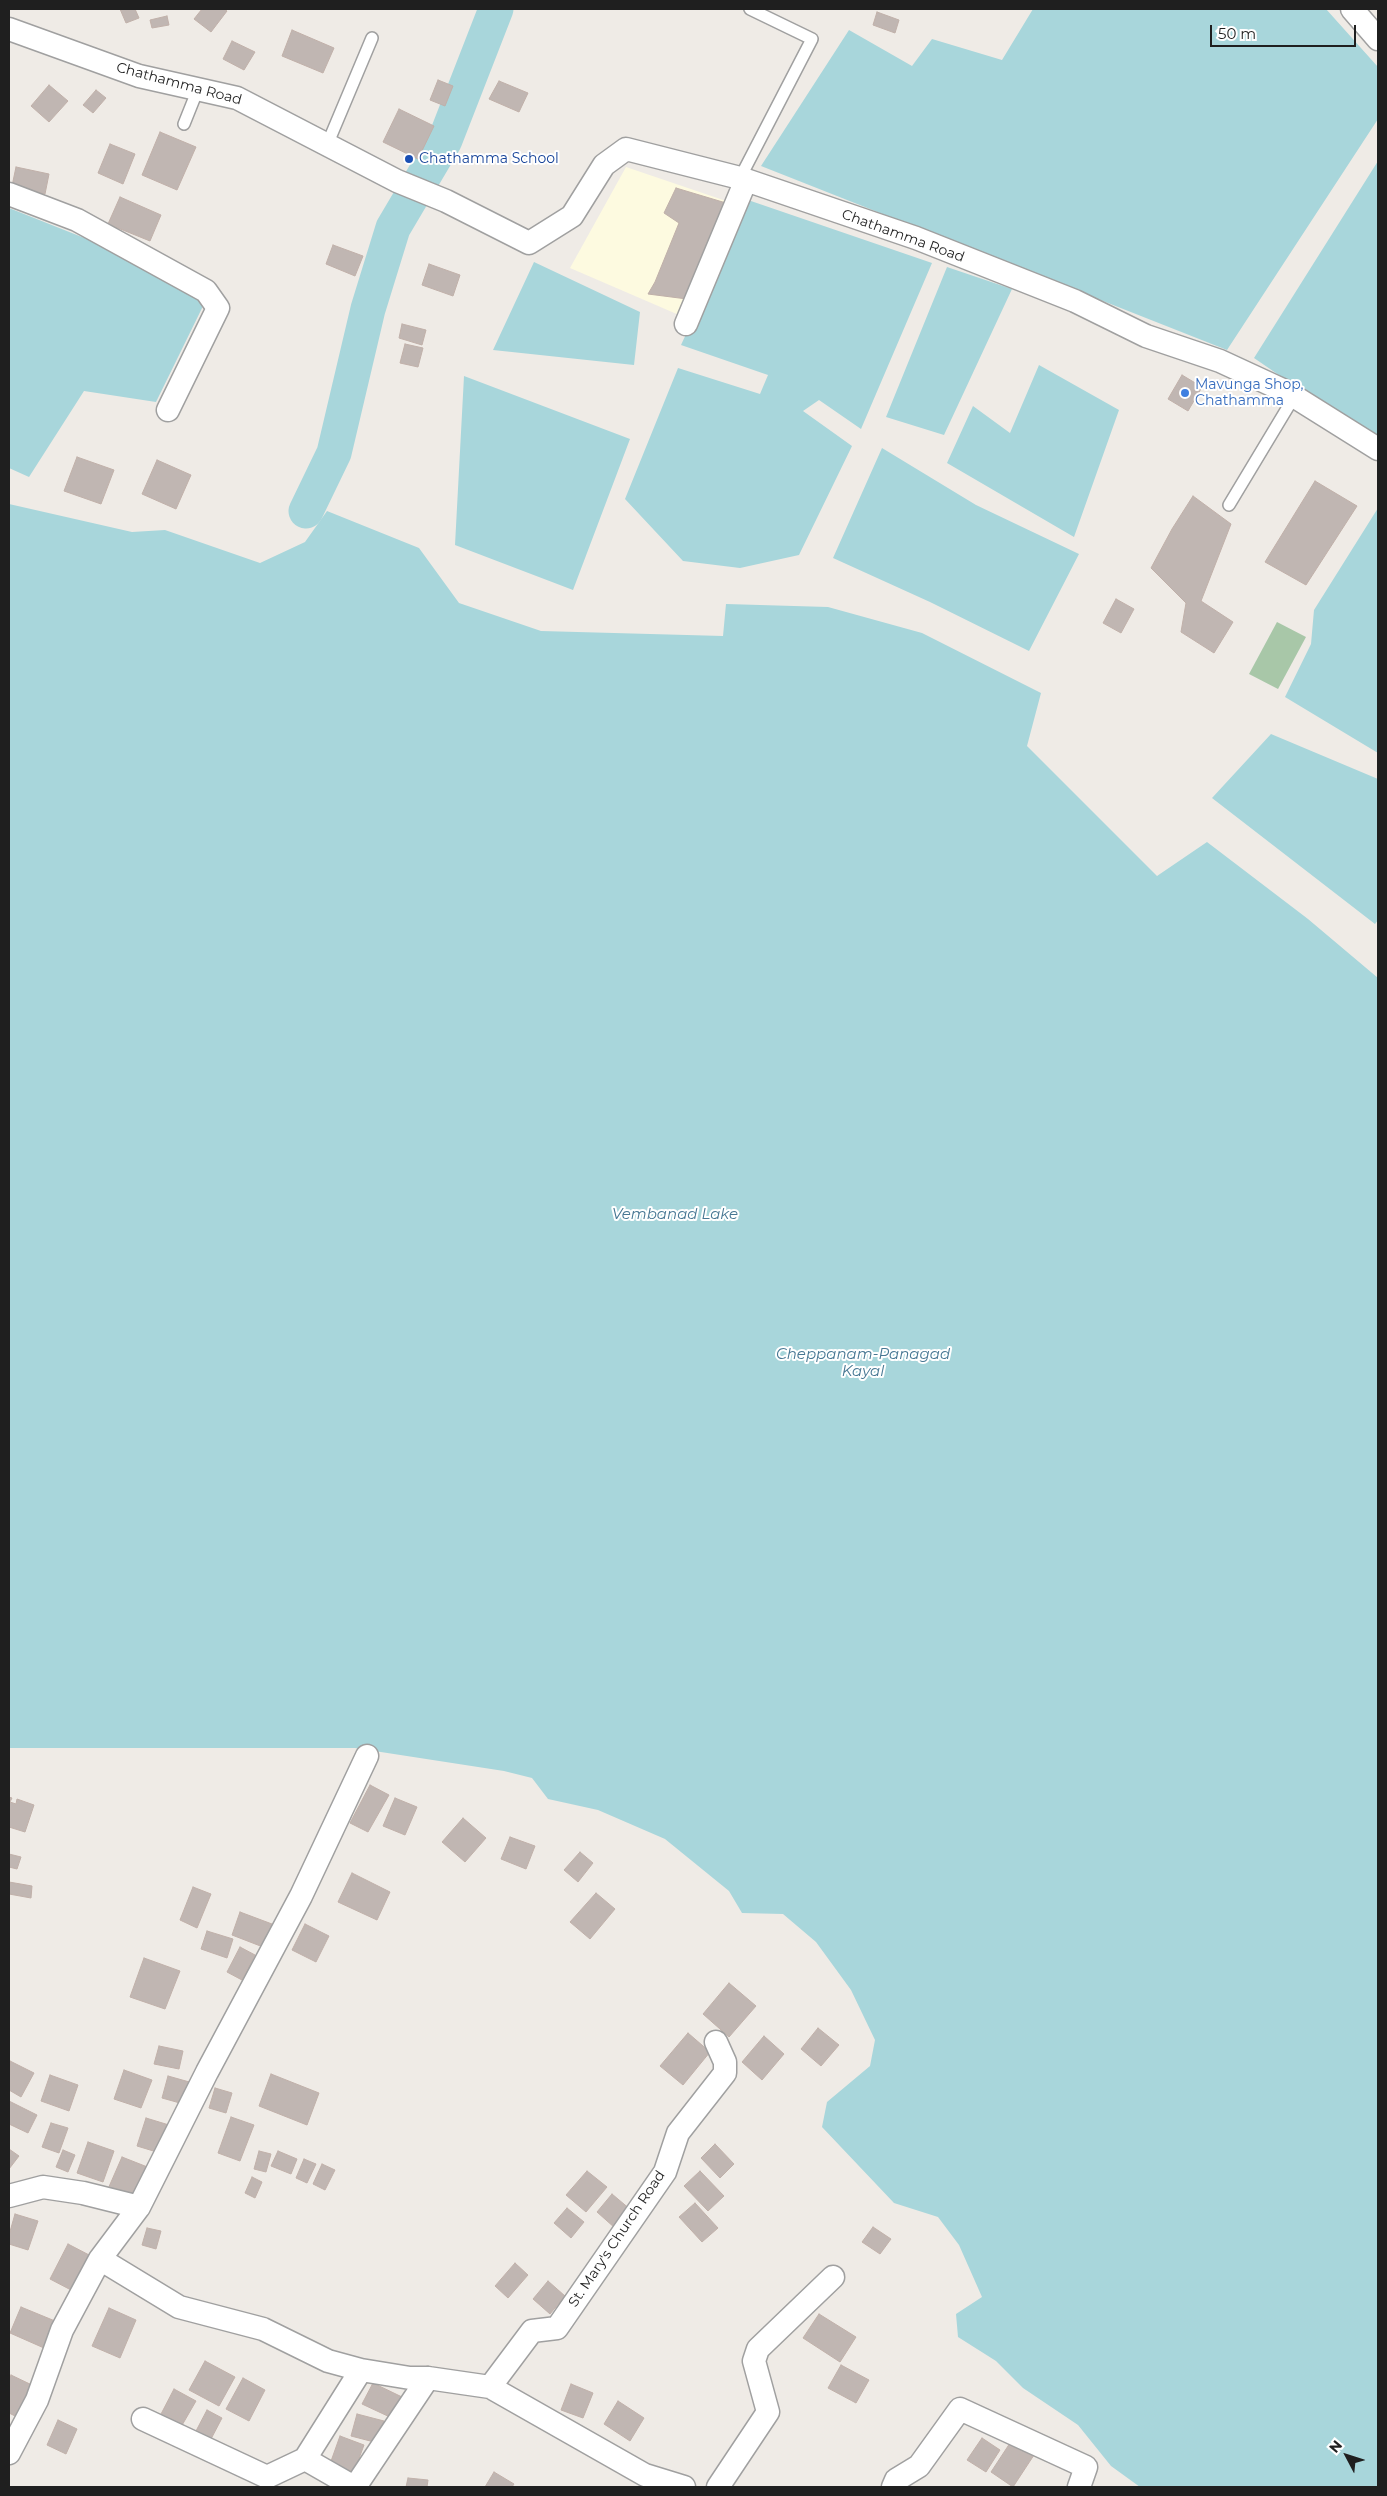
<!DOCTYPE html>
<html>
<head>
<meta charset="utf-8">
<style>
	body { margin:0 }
	#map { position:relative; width:1387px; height:2496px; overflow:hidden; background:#efebe6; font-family:Montserrat,sans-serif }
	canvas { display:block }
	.frame { position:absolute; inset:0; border:10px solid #1f1f1f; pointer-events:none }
	.north { position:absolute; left:1322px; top:2431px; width:50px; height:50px; -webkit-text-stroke:4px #fff; paint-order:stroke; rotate:310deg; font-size:14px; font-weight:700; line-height:20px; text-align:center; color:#1f1f1f }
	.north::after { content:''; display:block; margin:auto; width:18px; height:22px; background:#1f1f1f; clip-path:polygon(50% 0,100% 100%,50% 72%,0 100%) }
	.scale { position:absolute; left:1210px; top:25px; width:146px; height:22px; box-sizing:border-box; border:2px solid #1f1f1f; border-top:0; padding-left:6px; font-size:15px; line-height:18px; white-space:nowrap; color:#1f1f1f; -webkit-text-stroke:4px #fff; paint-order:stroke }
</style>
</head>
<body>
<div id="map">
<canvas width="1387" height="2496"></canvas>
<div class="frame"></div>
<div class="north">N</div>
<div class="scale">50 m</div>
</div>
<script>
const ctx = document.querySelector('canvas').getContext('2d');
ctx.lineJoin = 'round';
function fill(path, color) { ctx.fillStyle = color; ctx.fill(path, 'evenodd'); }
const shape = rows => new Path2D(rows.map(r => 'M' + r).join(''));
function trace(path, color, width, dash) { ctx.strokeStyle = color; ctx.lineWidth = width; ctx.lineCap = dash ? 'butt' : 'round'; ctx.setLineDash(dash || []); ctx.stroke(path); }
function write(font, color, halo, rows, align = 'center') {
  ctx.font = font + ' Montserrat,sans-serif'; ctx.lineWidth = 4; ctx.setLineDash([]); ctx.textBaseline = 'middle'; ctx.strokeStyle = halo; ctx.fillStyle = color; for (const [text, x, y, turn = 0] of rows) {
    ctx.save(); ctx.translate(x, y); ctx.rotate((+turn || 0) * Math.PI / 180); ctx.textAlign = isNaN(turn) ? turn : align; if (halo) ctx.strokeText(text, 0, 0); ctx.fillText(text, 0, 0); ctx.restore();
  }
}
const education = shape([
	[626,167,735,204,686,318,570,268]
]);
const cemetery = shape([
	[1277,622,1306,637,1278,689,1249,674]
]);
const water = shape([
	[1033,9,1326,9,1378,67,1378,119,1227,350,761,166,849,30,912,66,932,39,1002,60],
	[1378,161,1378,443,1254,358],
	[748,200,932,263,861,429,819,400,803,411,852,446,799,555,740,568,683,561,625,499,678,368,760,394,768,375,681,345],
	[9,208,97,243,205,302,156,402,84,391,29,477,9,468],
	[534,262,640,312,634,365,493,350],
	[947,267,1012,289,944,435,886,417],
	[1039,365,1119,410,1074,537,947,463,973,406,1010,433],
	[464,376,630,439,573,590,455,545],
	[882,448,976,505,1079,554,1029,651,930,602,833,558],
	[9,504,132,532,165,530,260,563,305,542,327,511,419,548,459,603,541,631,723,636,726,604,828,607,922,633,1041,693,1027,746,1157,876,1207,842,1308,919,1378,978,1378,2487,1140,2487,1111,2466,1078,2425,1023,2388,996,2361,958,2337,956,2314,982,2297,959,2245,938,2217,894,2203,822,2127,827,2102,870,2066,875,2040,851,1990,816,1942,783,1914,742,1913,729,1891,665,1839,598,1810,548,1799,532,1778,504,1771,355,1748,9,1748],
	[1378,508,1378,753,1285,697,1311,644,1314,610],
	[1271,734,1378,779,1378,920,1375,924,1212,798]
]);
const river = shape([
	[306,511,334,453,368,309,393,228,445,140,496,9]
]);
const building = shape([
	[120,9,135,9,139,18,126,23,120,9],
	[202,9,224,9,227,11,211,32,194,19,202,9],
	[877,12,899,20,895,33,873,25,877,12],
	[167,16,169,25,152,28,150,20,167,16],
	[292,30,334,48,323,73,282,56,292,30],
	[232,41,255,52,244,70,223,59,232,41],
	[438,80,453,86,445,106,430,100,438,80],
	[499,81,528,93,519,112,489,99,499,81],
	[49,85,68,101,49,122,31,106,49,85],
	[96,90,106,98,93,113,83,105,96,90],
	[399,109,434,126,418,159,383,142,399,109],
	[160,132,196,147,177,190,142,175,160,132],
	[110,144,135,154,123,184,98,173,110,144],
	[16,167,49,174,45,194,12,186,16,167],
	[676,188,726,203,687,299,648,294,655,282,679,223,664,213,676,188],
	[120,197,161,215,150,241,108,224,120,197],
	[333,245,363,256,355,276,326,264,333,245],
	[429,264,460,275,453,296,422,285,429,264],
	[402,324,426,330,422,345,399,338,402,324],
	[405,344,423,348,418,367,400,363,405,344],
	[1182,375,1202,387,1188,411,1168,399,1182,375],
	[77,457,114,470,101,504,64,491,77,457],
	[157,460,191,475,176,509,142,494,157,460],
	[1315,481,1357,506,1306,585,1265,562,1315,481],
	[1193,496,1231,524,1201,601,1233,622,1214,653,1181,632,1186,603,1151,568,1172,529,1193,496],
	[1116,599,1134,609,1121,633,1103,623,1116,599],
	[370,1785,389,1795,368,1832,350,1823,370,1785],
	[9,1797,12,1798,10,1802,16,1804,17,1799,34,1805,25,1832,9,1827,9,1797],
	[395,1798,417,1807,405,1835,383,1826,395,1798],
	[463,1818,486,1838,465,1862,442,1842,463,1818],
	[510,1837,535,1846,526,1869,501,1859,510,1837],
	[580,1852,593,1863,578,1882,564,1870,580,1852],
	[9,1854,21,1857,17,1869,9,1867,9,1854],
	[352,1873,390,1892,377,1920,338,1902,352,1873],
	[9,1882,32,1886,31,1898,9,1894,9,1882],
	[193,1887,211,1894,197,1928,180,1920,193,1887],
	[596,1893,615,1909,590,1939,570,1922,596,1893],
	[240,1912,272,1924,263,1947,232,1935,240,1912],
	[305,1924,329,1936,316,1962,292,1950,305,1924],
	[207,1931,233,1939,227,1958,201,1949,207,1931],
	[240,1947,255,1955,242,1980,227,1972,240,1947],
	[144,1958,180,1971,165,2009,130,1997,144,1958],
	[729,1983,756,2006,729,2037,703,2014,729,1983],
	[818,2028,839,2045,821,2066,801,2049,818,2028],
	[688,2033,710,2052,683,2085,660,2066,688,2033],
	[764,2036,784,2054,762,2080,742,2062,764,2036],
	[159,2046,183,2051,179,2069,154,2064,159,2046],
	[10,2061,34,2073,21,2097,9,2090,10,2061],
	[124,2070,152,2080,141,2108,114,2099,124,2070],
	[271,2074,319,2093,307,2125,259,2106,271,2074],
	[50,2075,78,2085,69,2111,41,2101,50,2075],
	[168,2076,193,2083,187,2105,162,2098,168,2076],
	[215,2088,232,2093,226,2113,209,2108,215,2088],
	[9,2101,37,2115,28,2133,9,2124,9,2101],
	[231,2117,254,2125,240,2161,218,2153,231,2117],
	[146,2118,169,2125,160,2153,137,2146,146,2118],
	[51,2123,68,2128,59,2153,42,2147,51,2123],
	[88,2142,114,2151,103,2182,77,2173,88,2142],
	[715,2144,734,2164,720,2178,701,2158,715,2144],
	[9,2149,19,2156,9,2169,9,2149],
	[63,2150,75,2155,68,2172,56,2167,63,2150],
	[259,2151,271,2154,266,2172,254,2169,259,2151],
	[278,2151,297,2159,291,2174,271,2166,278,2151],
	[122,2157,150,2168,137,2201,108,2189,122,2157],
	[304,2159,316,2164,307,2183,296,2178,304,2159],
	[322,2164,335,2170,325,2190,313,2184,322,2164],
	[587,2171,607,2187,586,2212,566,2195,587,2171],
	[700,2171,724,2196,708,2211,684,2186,700,2171],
	[252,2177,262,2182,255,2198,245,2193,252,2177],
	[612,2194,631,2210,615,2228,597,2212,612,2194],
	[695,2203,718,2228,702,2242,679,2217,695,2203],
	[567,2208,584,2222,571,2238,554,2223,567,2208],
	[15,2214,38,2221,28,2250,9,2244,9,2235,15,2214],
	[873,2227,891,2239,880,2254,862,2242,873,2227],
	[147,2228,161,2231,156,2249,142,2245,147,2228],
	[68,2244,91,2256,73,2291,50,2279,68,2244],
	[515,2263,528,2275,508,2298,495,2286,515,2263],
	[548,2281,565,2296,550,2314,533,2299,548,2281],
	[21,2307,55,2321,44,2348,10,2333,21,2307],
	[109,2308,136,2320,120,2358,92,2346,109,2308],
	[819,2314,856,2337,840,2362,803,2338,819,2314],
	[205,2361,235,2377,219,2406,189,2390,205,2361],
	[841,2365,869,2380,856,2403,828,2388,841,2365],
	[11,2375,34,2386,19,2418,9,2413,9,2380,11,2375],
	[243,2378,265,2390,249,2421,226,2409,243,2378],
	[373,2383,402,2397,392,2418,362,2404,373,2383],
	[571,2384,593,2393,583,2418,561,2410,571,2384],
	[174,2389,196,2401,181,2427,160,2416,174,2389],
	[618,2401,644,2418,630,2441,604,2424,618,2401],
	[207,2410,222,2418,211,2439,196,2431,207,2410],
	[357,2414,384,2421,378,2443,351,2436,357,2414],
	[58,2420,77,2429,66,2454,47,2445,58,2420],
	[340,2436,364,2445,354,2472,330,2464,340,2436],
	[982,2438,1000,2450,986,2472,967,2460,982,2438],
	[1012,2440,1034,2455,1013,2487,991,2472,1012,2440],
	[494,2472,514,2484,512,2487,485,2487,494,2472],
	[408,2478,428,2480,427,2487,406,2487,408,2478]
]);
const service = shape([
	[184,124,198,89],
	[327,145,372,38],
	[740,178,812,39,750,9],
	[1229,505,1294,397]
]);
const minor = shape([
	[1352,9,1378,39],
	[9,29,139,76,237,98,397,181,446,201,529,243,572,216,604,165,626,149,740,178,916,238,1075,301,1146,336,1220,361,1287,392,1378,449],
	[9,194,77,220,206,291,218,308,168,410],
	[686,324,746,180],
	[9,2196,43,2187,83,2193,139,2207],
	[100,2259,179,2307,263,2329,328,2361,361,2370,410,2378,428,2378,490,2387,645,2475,684,2487],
	[490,2387,532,2331,557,2328,665,2172,678,2133,725,2073,725,2062,716,2042],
	[143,2419,267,2477,305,2459,361,2370],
	[9,2453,37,2400,62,2330,100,2259,139,2207,207,2072,301,1896,367,1756],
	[305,2459,354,2487],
	[355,2487,428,2378],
	[718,2487,768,2412,754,2361,758,2349,833,2277],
	[893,2487,896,2480,919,2466,960,2409,1086,2467,1079,2487]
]);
const markers = [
	[409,159,5,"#1a4fb4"],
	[1185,393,5,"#3f7fe0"]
];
const streetNames = [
	["Chathamma Road",179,84,15],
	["Chathamma Road",903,236,20],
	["St. Mary's Church Road",617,2239,-56]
];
const transitNames = [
	["Chathamma School",419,159]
];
const shopNames = [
	["Mavunga Shop,",1195,385],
	["Chathamma",1195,401]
];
const waterNames = [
	["Vembanad Lake",675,1215],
	["Cheppanam-Panagad",863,1355],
	["Kayal",863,1372]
];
fill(education, '#fdfae0');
fill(cemetery, '#a8c7a8');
fill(water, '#a8d6db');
trace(river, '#a8d6db', 35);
fill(building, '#c0b6b2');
trace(building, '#c0b0a9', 1);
trace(service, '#a0a0a0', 14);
trace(minor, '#a0a0a0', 25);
trace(service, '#fff', 11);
trace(minor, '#fff', 22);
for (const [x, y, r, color] of markers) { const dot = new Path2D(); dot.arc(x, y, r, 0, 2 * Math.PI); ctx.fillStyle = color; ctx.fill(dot); trace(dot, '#fff', 2); }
write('14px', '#1f1f1f', '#fff', streetNames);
write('14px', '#164399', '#fff', transitNames, 'left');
write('14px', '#366cbe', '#fff', shopNames, 'left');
write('italic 15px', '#477793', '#fff', waterNames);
</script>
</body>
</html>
